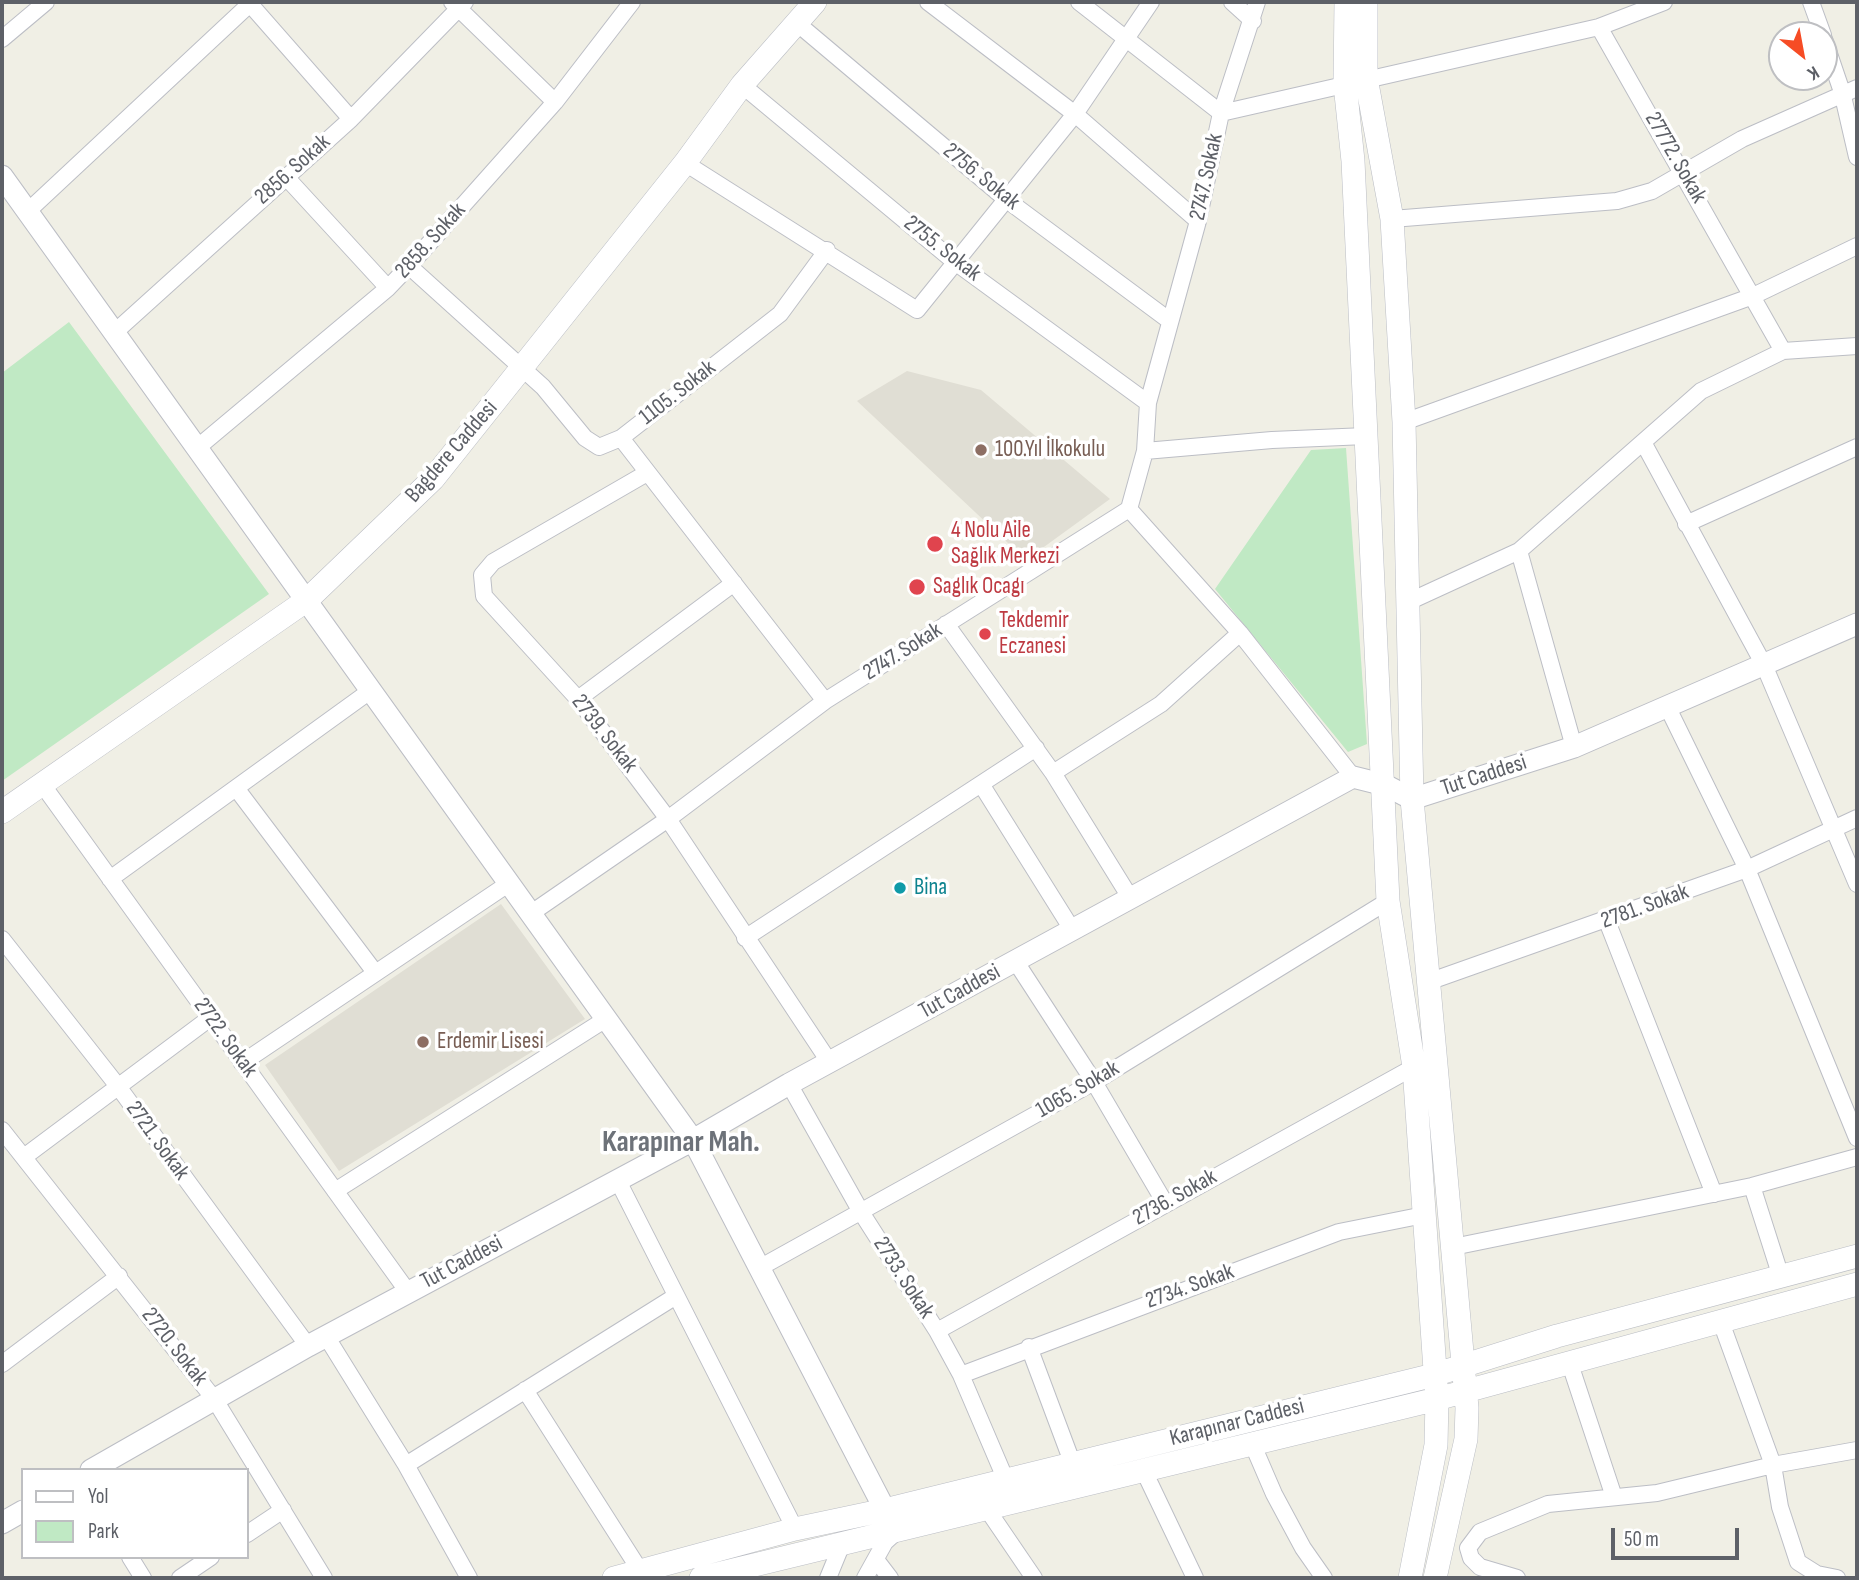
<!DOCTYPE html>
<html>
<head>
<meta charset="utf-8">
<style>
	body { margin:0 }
	#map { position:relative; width:1859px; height:1580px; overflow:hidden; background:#f0efe5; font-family:"Sofia Sans Condensed",sans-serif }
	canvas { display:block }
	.frame { position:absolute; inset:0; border:4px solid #5d6067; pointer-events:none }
	.legend { position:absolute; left:21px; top:1468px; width:228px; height:91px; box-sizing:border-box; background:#fff; border:2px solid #bebfc2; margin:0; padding:9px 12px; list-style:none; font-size:21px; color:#5d6067 }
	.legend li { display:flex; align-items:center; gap:14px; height:35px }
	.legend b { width:35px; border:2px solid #bebfc2 }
	.north { position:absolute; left:1768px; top:21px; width:70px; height:70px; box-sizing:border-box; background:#fff; border:2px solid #bebfc2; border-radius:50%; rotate:149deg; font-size:19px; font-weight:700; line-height:28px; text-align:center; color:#5d6067 }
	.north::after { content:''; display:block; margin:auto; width:24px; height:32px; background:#f64c25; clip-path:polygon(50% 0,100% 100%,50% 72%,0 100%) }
	.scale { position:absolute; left:1611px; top:1528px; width:128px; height:32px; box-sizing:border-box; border:4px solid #5d6067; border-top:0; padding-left:9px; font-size:21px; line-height:24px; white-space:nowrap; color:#5d6067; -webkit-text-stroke:5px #fff; paint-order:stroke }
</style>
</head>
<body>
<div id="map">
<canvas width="1859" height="1580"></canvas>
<div class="frame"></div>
<ul class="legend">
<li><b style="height:9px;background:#fff"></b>Yol</li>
<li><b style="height:19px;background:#c0e9c4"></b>Park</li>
</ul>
<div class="north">K</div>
<div class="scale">50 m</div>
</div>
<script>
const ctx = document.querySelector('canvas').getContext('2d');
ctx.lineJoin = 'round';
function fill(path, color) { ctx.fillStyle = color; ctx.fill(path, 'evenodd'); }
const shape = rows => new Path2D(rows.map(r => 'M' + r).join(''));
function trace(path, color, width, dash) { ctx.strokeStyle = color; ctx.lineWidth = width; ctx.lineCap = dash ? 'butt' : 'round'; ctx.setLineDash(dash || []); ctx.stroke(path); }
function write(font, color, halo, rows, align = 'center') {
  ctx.font = font + ' "Sofia Sans Condensed",sans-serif'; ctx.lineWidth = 7; ctx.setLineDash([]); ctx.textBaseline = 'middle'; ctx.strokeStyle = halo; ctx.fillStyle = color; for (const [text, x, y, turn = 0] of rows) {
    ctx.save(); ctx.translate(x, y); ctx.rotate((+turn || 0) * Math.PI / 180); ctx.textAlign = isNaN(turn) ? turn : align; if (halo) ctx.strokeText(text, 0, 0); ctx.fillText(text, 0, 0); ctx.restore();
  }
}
const education = shape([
	[907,371,981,390,1110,499,1026,560,857,401],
	[501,904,585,1019,339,1171,265,1065]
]);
const green = shape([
	[69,322,269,594,2,781,2,373],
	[1346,448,1367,744,1348,752,1215,589,1311,450]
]);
const minor = shape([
	[452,2,555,102],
	[928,2,1075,114,1198,221],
	[1079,2,1221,113,1599,27,1664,2],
	[1232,2,1253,21],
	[1811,2,1823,35],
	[250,4,351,119],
	[798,24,1007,200,1170,321],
	[1599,27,1783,351],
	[2,39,46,2],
	[1824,39,1842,92,1857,157],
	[742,85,955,262,1148,403],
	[685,163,917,310,1075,114,1151,2],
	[286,177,388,288],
	[27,212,252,2],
	[1392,219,1617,201,1652,191,1742,139,1857,88],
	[409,266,543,387,585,438,599,447,621,438,780,314,827,250],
	[115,332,351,119,465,2],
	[1857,346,1783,351,1701,391,1643,442,1764,665,1857,884],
	[1404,422,1753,296,1857,246],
	[621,438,825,701],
	[197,448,388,288,409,266,555,102,632,2],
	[1145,451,1272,440,1366,436],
	[647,473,493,562,482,575,484,596,578,699,668,819,830,1063],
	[1129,509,1240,633,1353,777],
	[1686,524,1857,447],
	[1519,551,1574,747],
	[1408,602,1519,551,1643,442],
	[946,624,1053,773,1131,899],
	[578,699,734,583],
	[1668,708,1747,869,1857,1138],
	[1053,773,1161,704,1240,633],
	[42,784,408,1292],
	[981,784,1073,931],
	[236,788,374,971],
	[110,879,370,691],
	[530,914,668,819,825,701,1129,509,1145,451,1148,403,1198,221,1221,113,1257,2],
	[1607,921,1714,1194],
	[745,938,1036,748],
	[2,939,117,1085,308,1346],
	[1016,962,1094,1082,1165,1203],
	[1428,982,1747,869,1857,818],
	[242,1063,508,884],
	[789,1084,861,1212,937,1331,961,1375,1005,1478],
	[2,1130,215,1400,324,1578],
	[24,1157,210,1018],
	[617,1179,795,1529],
	[1752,1186,1781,1277],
	[335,1191,606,1019],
	[1453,1247,1752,1186,1857,1157],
	[761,1267,1094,1082,1388,901],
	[1721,1322,1773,1465,1780,1507,1798,1562,1817,1574,1837,1578],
	[937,1331,1414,1067],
	[326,1336,406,1465,469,1578],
	[1029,1347,1072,1462],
	[1569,1361,1614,1497],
	[2,1364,119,1276],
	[961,1375,1339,1232,1424,1215],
	[525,1390,641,1572],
	[1252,1443,1274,1494,1303,1548,1324,1578],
	[406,1465,676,1296],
	[1143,1469,1195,1578],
	[987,1509,1034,1578],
	[247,1534,283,1510],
	[1468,1548,1480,1532,1548,1504,1657,1493,1773,1465,1857,1450],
	[1468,1548,1471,1558,1480,1567,1517,1578],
	[130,1557,143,1578],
	[877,1561,890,1578],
	[180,1578,211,1557],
	[828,1578,842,1544],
	[865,1578,885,1542,896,1532]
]);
const tertiary = shape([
	[2,176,693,1140,885,1510],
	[91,1470,308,1346,693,1140,789,1084,1353,777,1385,785,1412,799,1574,747,1857,624],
	[2,1523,23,1511]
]);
const secondary = shape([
	[1346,2,1345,84,1353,161,1388,901,1414,1067,1437,1399,1436,1445,1410,1578],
	[1366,2,1366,78,1392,219,1404,422,1412,799,1467,1408,1466,1439,1435,1578],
	[2,812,307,600,433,479,685,163,742,85,815,2],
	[614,1578,795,1529,885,1510,1434,1375,1557,1336,1857,1256],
	[701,1578,1437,1399,1857,1284]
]);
const markers = [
	[981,450,7,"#8d6e63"],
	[935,544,9,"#e0444e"],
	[917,587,9,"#e0444e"],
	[985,634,7,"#e0444e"],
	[900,888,7,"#0f9aa8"],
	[423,1042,7,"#8d6e63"]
];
const streetNames = [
	["27772. Sokak",1675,158,60],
	["2856. Sokak",293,170,-42],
	["2756. Sokak",981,177,39],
	["2747. Sokak",1207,177,-78],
	["2858. Sokak",431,241,-48],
	["2755. Sokak",942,249,38],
	["1105. Sokak",678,393,-38],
	["Bagdere Caddesi",452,452,-49],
	["2747. Sokak",903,652,-32],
	["2739. Sokak",604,734,52],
	["Tut Caddesi",1484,776,-18],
	["2781. Sokak",1645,907,-20],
	["Tut Caddesi",960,992,-29],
	["2722. Sokak",225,1038,54],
	["1065. Sokak",1078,1090,-30],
	["2721. Sokak",157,1141,54],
	["2736. Sokak",1175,1198,-29],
	["Tut Caddesi",462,1263,-28],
	["2733. Sokak",903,1278,57],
	["2734. Sokak",1190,1287,-20],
	["2720. Sokak",174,1347,52],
	["Karapınar Caddesi",1237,1423,-14]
];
const educationNames = [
	["100.Yıl İlkokulu",995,450],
	["Erdemir Lisesi",437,1042]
];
const healthNames = [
	["4 Nolu Aile",951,531],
	["Sağlık Merkezi",951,557],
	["Saglık Ocagı",933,587],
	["Tekdemir",999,621],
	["Eczanesi",999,647]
];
const cultureNames = [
	["Bina",914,888]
];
const districtNames = [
	["Karapınar Mah.",681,1143]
];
fill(education, '#e0ded4');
fill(green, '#c0e9c4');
trace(minor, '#bcbec5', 18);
trace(tertiary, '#bcbec5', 23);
trace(secondary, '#babdc4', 24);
trace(minor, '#fff', 16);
trace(tertiary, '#fff', 21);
trace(secondary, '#fff', 23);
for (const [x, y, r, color] of markers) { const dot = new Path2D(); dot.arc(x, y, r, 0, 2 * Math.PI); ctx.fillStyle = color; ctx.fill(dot); trace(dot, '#fff', 2.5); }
write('23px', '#5d6067', '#fff', streetNames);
write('23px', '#785e54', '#fff', educationNames, 'left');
write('23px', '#be3a42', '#fff', healthNames, 'left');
write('23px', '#0d838f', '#fff', cultureNames, 'left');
write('bold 30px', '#6d7279', '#fff', districtNames);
</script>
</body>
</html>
